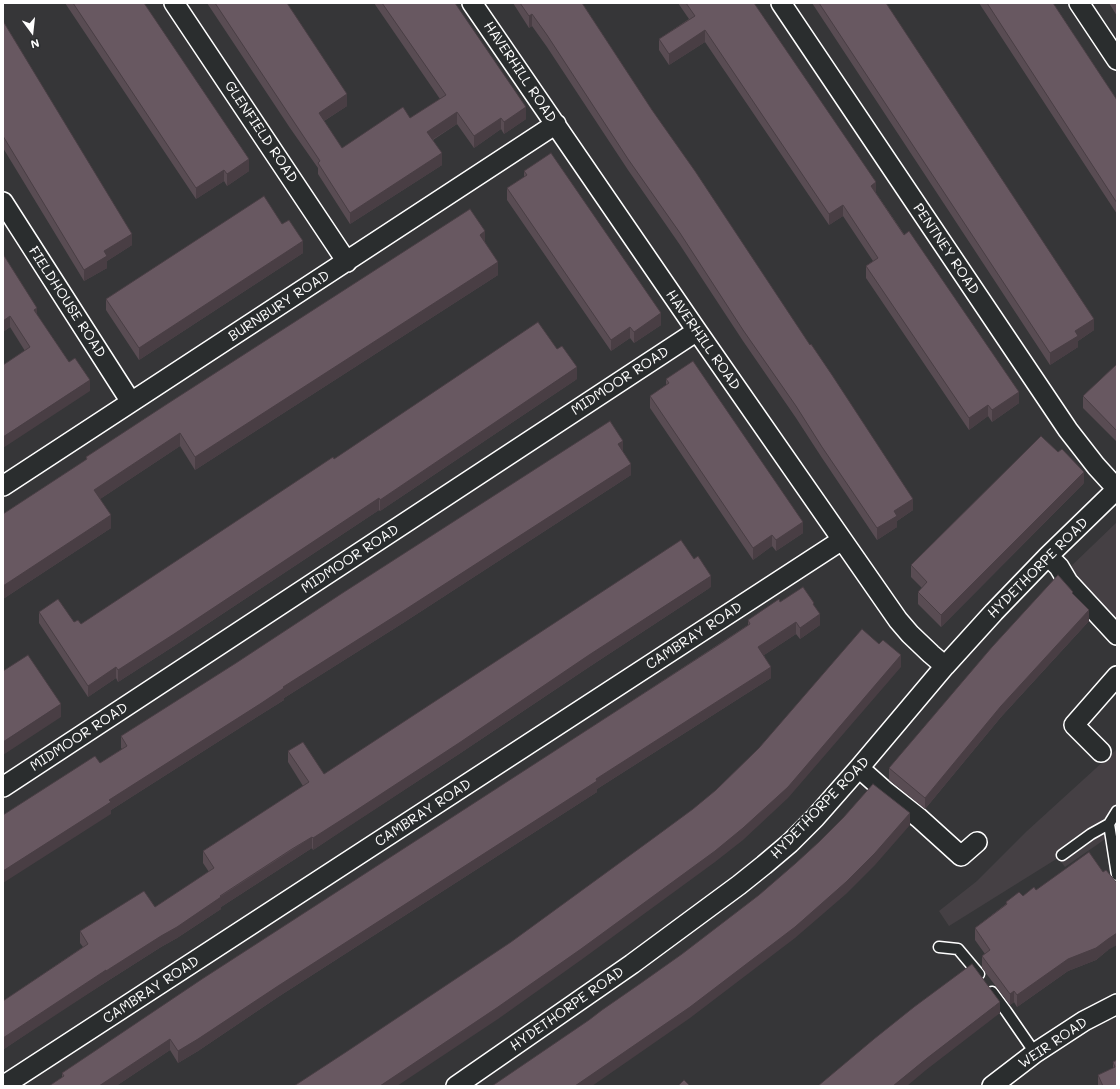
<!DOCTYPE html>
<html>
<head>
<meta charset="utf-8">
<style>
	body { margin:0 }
	#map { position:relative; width:1120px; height:1089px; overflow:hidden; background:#363638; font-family:Mali,sans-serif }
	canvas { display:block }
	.frame { position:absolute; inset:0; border:4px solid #fff; pointer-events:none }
	.north { position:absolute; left:12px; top:12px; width:40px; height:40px; -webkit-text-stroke:3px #2a2d2e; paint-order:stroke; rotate:165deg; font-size:11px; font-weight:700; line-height:16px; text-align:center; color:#fff }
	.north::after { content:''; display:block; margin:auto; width:14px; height:18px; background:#fff; clip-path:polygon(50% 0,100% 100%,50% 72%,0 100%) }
</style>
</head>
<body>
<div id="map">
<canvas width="1120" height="1089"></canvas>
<div class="frame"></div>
<div class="north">N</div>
</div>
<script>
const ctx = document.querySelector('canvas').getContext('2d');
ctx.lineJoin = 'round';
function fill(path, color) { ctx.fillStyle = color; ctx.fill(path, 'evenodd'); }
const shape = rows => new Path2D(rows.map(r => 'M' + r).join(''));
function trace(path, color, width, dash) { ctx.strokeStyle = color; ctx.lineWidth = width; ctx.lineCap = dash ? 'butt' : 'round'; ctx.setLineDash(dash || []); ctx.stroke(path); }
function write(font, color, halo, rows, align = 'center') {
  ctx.font = font + ' Mali,sans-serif'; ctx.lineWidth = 4; ctx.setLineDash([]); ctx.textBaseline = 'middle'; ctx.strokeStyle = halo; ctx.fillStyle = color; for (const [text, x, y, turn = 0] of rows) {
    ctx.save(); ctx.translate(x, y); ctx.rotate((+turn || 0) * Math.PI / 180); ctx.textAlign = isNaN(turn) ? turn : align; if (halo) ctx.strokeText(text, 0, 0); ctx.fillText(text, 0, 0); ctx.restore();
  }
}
const built = shape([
	[1117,522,1117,629,1065,572],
	[1117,749,1117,838,1111,835,1065,867,1058,858,949,926,939,911,977,881,1027,831]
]);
const lane = shape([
	[1117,811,1109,824,1117,875],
	[1062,855,1091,834,1109,824],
	[939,947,958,949,979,974],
	[992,992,1006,1011,1035,1053]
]);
const street = shape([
	[174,3,347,262],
	[472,3,697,331,898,620,910,634,931,654,945,666],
	[781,3,1068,430,1096,466,1117,489],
	[1079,3,1117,60],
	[3,202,131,402],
	[3,486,556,124],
	[1048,556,1059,567,1068,582,1117,635],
	[1101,752,1074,725,1117,676],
	[859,768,886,792,919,818,961,856,977,842],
	[3,787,697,331],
	[3,1086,842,540],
	[456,1086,632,964,739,885,764,865,790,843,815,818,859,768,945,666,994,612,1048,556,1117,489],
	[992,1086,1035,1053,1084,1021,1117,1004]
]);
const wall = shape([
	[65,3,144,3,249,171,227,186,224,181,196,199],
	[207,3,287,3,347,106,324,121,342,148,410,118,440,99,374,3,455,3,526,119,504,134,501,129,474,148,457,124,433,140,442,165,350,224,318,174,318,168,290,128],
	[513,3,582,3,913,510,897,521,897,527,877,540,822,458,796,418,743,341,680,245,628,170,547,47,532,26,529,28],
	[678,3,754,3,876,193,1019,403,992,422,988,416,969,430,866,278,866,266,873,261,843,216,829,225,705,42,669,65,659,50,659,39,689,19],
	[812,3,886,3,1094,330,1078,341,1078,347,1050,365],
	[979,3,1053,3,1117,100,1117,214],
	[1109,3,1117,3,1117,16],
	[3,21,132,245,107,261,107,268,84,281,3,148],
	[524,171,661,325,634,343,630,338,611,351,507,200,507,188,524,177],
	[282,224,303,253,139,360,106,310,106,299],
	[485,242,498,275,195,470,180,446,100,499,111,528,3,599,3,514,86,460,86,457],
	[3,254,37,315,69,362,90,391,25,351,10,327,3,332],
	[1117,364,1117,442,1083,408,1083,396],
	[577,379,380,511,379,510,174,646,118,682,116,678,88,697,39,623,39,612,81,624,334,459],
	[666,379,803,533,776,551,772,546,753,560,650,408,650,396,666,385],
	[623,452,631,475,403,623,284,698,284,700,260,715,111,810,111,814,100,763,122,749,121,748,121,736],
	[1084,483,941,627,918,604,918,592,922,588,911,577,911,565],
	[711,587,589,667,459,754,349,826,313,850,312,848,292,861,221,907,221,909,177,938,161,947,106,982,59,1012,4,1049,4,1054,3,1001,83,947,80,943,80,931,155,907,209,872,203,863,203,851,303,786,288,762,288,751,324,774],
	[1073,594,1089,621,1001,717,925,809,889,780,889,768],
	[780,602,814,606,820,625,800,639,796,634,764,655,771,678,597,789,597,792,278,997,198,1051,178,1063,170,1050,116,1086,49,1086,62,1078,62,1073,748,625,748,620],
	[1036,890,1108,950,1096,960,1068,971,1017,1007,1014,1002,1010,1005,982,968,982,956,985,954,975,940,975,928,1006,904,1006,902,1023,896],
	[1117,1060,1117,1086,1098,1086,1098,1075,1113,1068,1113,1062]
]);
const shadedWall = shape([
	[532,14,532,26,529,28,529,16],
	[705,30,705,42,669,65,669,54],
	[347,94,347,106,319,124,319,113],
	[526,107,526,119,504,134,504,122],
	[457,112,457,124,427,143,427,132],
	[501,118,501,129,474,148,474,136],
	[442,153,442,165,350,224,350,213],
	[249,159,249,171,227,186,227,174],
	[224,170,224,181,196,199,196,188],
	[876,182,876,194,871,186],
	[843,205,843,216,829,225,829,214],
	[485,231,485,244,480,235],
	[132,234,132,245,107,261,107,268,84,281,84,270,104,251],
	[303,241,303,253,139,360,139,348],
	[498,262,498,275,195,470,195,457],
	[37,308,37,319,34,310],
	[661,313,661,325,634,343,634,332],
	[10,316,10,327,3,332,3,321],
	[1094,319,1094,330,1078,341,1078,347,1050,365,1050,353,1075,331],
	[630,327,630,338,611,351,611,340],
	[577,367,577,379,380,511,380,500],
	[90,380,90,391,3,448,3,437],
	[1019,392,1019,403,992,422,992,410],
	[988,405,988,416,969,430,969,418],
	[180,433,180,446,94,503,94,490],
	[623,441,623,453,618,444],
	[631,464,631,475,403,623,284,698,284,700,260,715,111,810,111,814,3,883,3,871,109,800,283,687],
	[1084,472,1084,483,941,627,941,615],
	[379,498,379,510,174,646,118,682,118,670],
	[913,499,913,510,897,521,897,527,877,540,877,528,894,511],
	[111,515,111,528,3,599,3,586],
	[803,522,803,533,776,551,776,540],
	[772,535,772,546,753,560,753,548],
	[711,576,711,587,589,667,459,754,313,850,313,838,589,655],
	[1089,610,1089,621,1001,717,925,809,925,798,1001,706],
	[820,614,820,625,800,639,800,628],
	[796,622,796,634,758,659,758,647],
	[901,655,901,667,788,798,743,840,715,862,581,960,498,1019,397,1086,380,1086],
	[116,667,116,678,88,697,88,686],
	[771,667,771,678,597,789,597,792,278,997,198,1051,178,1063,178,1051,596,779],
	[61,704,61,717,3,755,3,742],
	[910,813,910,825,875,865,846,894,795,938,690,1018,592,1086,575,1086],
	[312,837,312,848,221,907,221,909,177,938,161,947,106,982,106,971],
	[1117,933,1117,945,1108,950,1096,960,1068,971,1017,1007,1017,995,1068,959,1108,939],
	[106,970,106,982,4,1049,4,1054,3,1055,3,1038],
	[1014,991,1014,1002,1010,1005,1010,994],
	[1000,1002,1000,1013,926,1070,907,1086,893,1086,926,1059],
	[170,1039,170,1050,116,1086,99,1086]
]);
const building = shape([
	[73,3,144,3,249,159,227,174,224,170,196,188,73,3],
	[215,3,287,3,347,94,319,113,342,148,403,107,410,118,446,95,382,3,455,3,526,107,504,122,501,118,474,136,457,112,427,132,442,153,350,213,318,163,320,161,290,116,215,3],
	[520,3,582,3,652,110,695,171,810,345,811,344,832,375,913,499,894,511,897,516,877,528,822,447,796,406,743,330,680,233,628,159,547,35,532,14,529,16,520,3],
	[686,3,754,3,876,182,871,186,904,235,909,231,1019,392,992,410,988,405,969,418,866,266,878,258,843,205,829,214,705,30,669,54,659,39,695,16,686,3],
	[819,3,886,3,1094,319,1075,331,1078,336,1050,353,819,3],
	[987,3,1053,3,1117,100,1117,203,987,3],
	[3,21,132,234,104,251,107,256,84,270,3,136,3,21],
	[551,153,661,313,634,332,630,327,611,340,507,188,527,175,524,171,551,153],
	[264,196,282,224,289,220,303,241,139,348,106,299,264,196],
	[470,209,485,231,480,235,498,262,195,457,180,433,94,490,111,515,3,586,3,514,87,459,86,457,167,404,470,209],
	[3,254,37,308,34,310,69,362,75,358,90,380,3,437,3,365,30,347,10,316,3,321,3,254],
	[538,322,557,349,562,346,577,367,380,500,379,498,174,634,118,670,116,667,88,686,39,612,58,599,74,622,78,620,81,624,333,457,334,459,538,322],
	[693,361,803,522,776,540,772,535,753,548,650,396,669,383,666,379,693,361],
	[1117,364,1117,431,1083,396,1117,364],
	[610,421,623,441,618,444,631,464,403,611,283,687,284,688,260,704,109,800,111,802,3,871,3,815,95,756,100,763,127,746,121,736,236,663,344,592,610,421],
	[1041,436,1058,452,1062,449,1084,472,941,615,918,592,927,582,911,565,1041,436],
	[681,540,694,559,698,556,711,576,589,655,459,743,349,815,313,838,312,837,292,849,220,896,221,897,177,927,161,936,106,971,106,970,3,1038,3,1001,88,944,80,931,144,891,155,907,214,868,203,851,309,782,288,751,303,742,324,774,681,540],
	[1058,575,1073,592,1072,593,1089,610,1001,706,925,798,889,768,992,647,1058,575],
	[803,587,814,603,813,604,820,614,800,628,796,622,758,647,771,667,596,779,597,781,278,986,198,1039,178,1051,170,1039,99,1086,49,1086,64,1076,62,1073,202,979,723,642,750,624,748,620,779,599,780,602,803,587],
	[862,629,879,644,883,640,901,655,788,787,743,828,715,851,581,949,498,1007,380,1086,294,1086,346,1052,511,942,655,837,693,809,716,790,759,748,862,629],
	[28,655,61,704,3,742,3,671,28,655],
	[873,784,910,813,875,853,846,882,795,927,690,1007,575,1086,492,1086,589,1020,602,1010,641,983,682,954,759,895,796,863,820,841,843,818,873,784],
	[1089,852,1103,872,1106,870,1117,883,1117,933,1108,939,1096,948,1068,959,1017,995,1014,991,1010,994,982,956,990,950,975,928,1007,904,1006,902,1019,892,1023,896,1034,887,1036,890,1089,852],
	[972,964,1000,1002,926,1059,893,1086,818,1086,874,1039,914,1007,972,964],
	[1117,1060,1117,1086,1103,1086,1098,1075,1115,1067,1113,1062,1117,1060],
	[684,1080,690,1086,678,1086,684,1080]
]);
const streetNames = [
	["HAVERHILL ROAD",520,72,56],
	["GLENFIELD ROAD",261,132,56],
	["PENTNEY ROAD",946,249,56],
	["FIELDHOUSE ROAD",67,302,57],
	["BURNBURY ROAD",279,306,-33],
	["HAVERHILL ROAD",703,340,55],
	["MIDMOOR ROAD",620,381,-33],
	["MIDMOOR ROAD",350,559,-33],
	["HYDETHORPE ROAD",1038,568,-45],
	["CAMBRAY ROAD",694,636,-33],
	["MIDMOOR ROAD",79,737,-33],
	["HYDETHORPE ROAD",820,808,-46],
	["CAMBRAY ROAD",423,813,-33],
	["CAMBRAY ROAD",151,990,-33],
	["HYDETHORPE ROAD",567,1009,-35],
	["WEIR ROAD",1053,1043,-34]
];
fill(built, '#454044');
trace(lane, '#fff', 13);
trace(street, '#fff', 22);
trace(lane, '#2a2d2e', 10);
trace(street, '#2a2d2e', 19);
fill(wall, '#594c53');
fill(shadedWall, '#493e44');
fill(building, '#685861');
trace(building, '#493e44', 1);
write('14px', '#fff', '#2a2d2e', streetNames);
</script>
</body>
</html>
